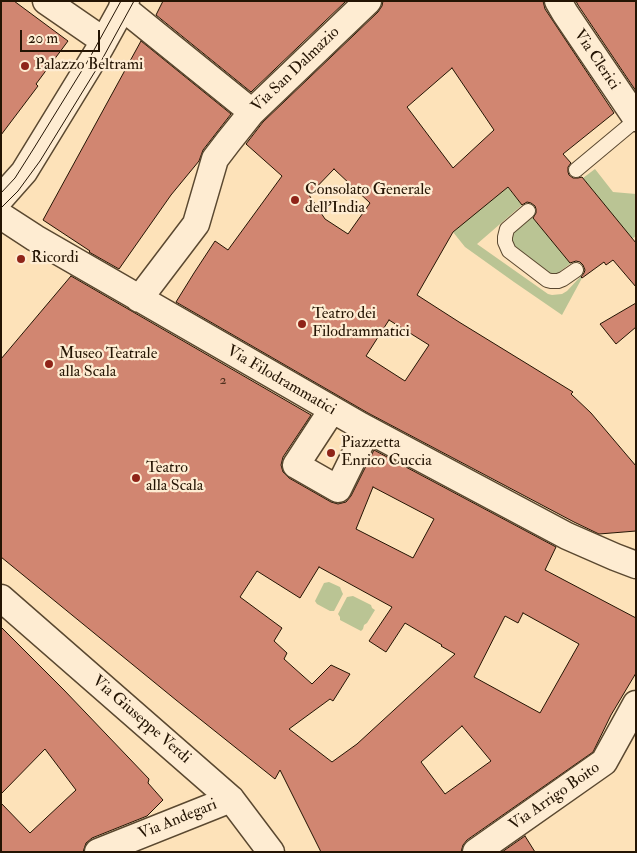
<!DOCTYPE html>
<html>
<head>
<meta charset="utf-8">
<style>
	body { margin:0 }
	#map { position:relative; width:637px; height:853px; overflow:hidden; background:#fde2b9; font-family:"IM FELL Double Pica",serif }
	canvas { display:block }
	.frame { position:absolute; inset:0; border:2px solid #241403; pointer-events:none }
	.scale { position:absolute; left:20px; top:30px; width:80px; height:22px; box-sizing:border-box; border:2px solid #241403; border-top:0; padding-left:6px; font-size:15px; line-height:18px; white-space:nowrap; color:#241403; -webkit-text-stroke:4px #feecd2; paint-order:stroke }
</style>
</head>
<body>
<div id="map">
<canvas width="637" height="853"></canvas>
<div class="frame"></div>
<div class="scale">20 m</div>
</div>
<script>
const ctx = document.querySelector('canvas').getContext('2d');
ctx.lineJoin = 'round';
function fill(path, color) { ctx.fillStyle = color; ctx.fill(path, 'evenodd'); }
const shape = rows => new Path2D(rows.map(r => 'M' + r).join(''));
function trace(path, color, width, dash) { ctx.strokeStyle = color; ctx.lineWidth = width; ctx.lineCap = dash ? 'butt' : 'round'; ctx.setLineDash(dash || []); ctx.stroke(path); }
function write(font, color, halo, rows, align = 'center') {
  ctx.font = font + ' "IM FELL Double Pica",serif'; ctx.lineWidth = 4.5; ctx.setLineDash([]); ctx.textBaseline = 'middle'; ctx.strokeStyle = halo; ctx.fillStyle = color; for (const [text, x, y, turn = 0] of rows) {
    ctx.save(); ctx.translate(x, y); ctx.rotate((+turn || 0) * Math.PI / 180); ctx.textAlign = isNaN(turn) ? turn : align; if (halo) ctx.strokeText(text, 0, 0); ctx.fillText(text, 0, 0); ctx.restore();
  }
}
const green = shape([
	[595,169,613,192,636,194,636,236,632,239,583,178],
	[505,184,522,205,477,244,548,294,552,295,562,294,567,291,581,276,582,278,562,315,514,282,465,247,453,232],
	[532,217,571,263,558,273,550,274,518,249,514,245,512,240,512,236,514,232],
	[329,582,340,587,342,592,343,594,334,611,330,611,317,604,315,601,324,583],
	[353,596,371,605,372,608,375,610,367,623,364,625,363,629,361,631,340,620,340,617,338,614,347,597]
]);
const building = shape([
	[1,1,14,1,68,41,36,84,38,86,1,135,1,1],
	[163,1,346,1,251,92,156,15,163,1],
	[383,1,543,1,545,9,553,21,614,113,563,154,571,163,568,167,568,172,569,175,573,178,578,178,582,177,636,243,636,287,613,260,606,265,604,262,582,278,581,277,584,273,585,270,583,265,580,262,576,261,570,263,533,218,536,213,536,209,535,206,531,203,527,202,522,205,508,187,453,232,417,295,459,322,573,392,571,394,591,413,636,466,636,531,599,534,574,522,368,413,176,302,194,273,215,241,228,250,282,176,246,144,263,122,378,12,382,6,383,1],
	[452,68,494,130,453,168,407,107,452,68],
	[334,169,370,203,348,234,325,219,309,195,334,169],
	[389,320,429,345,405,381,366,356,389,320],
	[576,1,636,1,636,91,578,5,576,1],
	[141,41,231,114,203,150,199,161,171,195,119,269,89,252,90,251,43,220,141,41],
	[71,276,311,415,283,457,281,465,283,472,289,478,331,502,338,504,346,502,351,496,374,450,556,547,545,570,636,618,636,673,611,715,593,752,467,840,463,845,461,852,321,852,280,770,275,779,176,700,1,557,1,359,71,276],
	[373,487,434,519,413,558,356,529,373,487],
	[319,567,392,607,369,641,386,652,405,623,442,645,441,646,455,654,357,744,332,762,289,729,330,699,333,701,350,674,331,665,312,684,284,659,287,653,274,641,282,628,240,597,257,571,300,598,319,567],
	[523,613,579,644,540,713,474,677,505,616,518,623,523,613],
	[462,726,491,761,445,794,421,762,462,726],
	[636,303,636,327,616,344,600,324,636,303],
	[1,627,64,690,149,779,148,783,163,800,147,816,92,838,86,843,83,852,1,852,1,803,30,833,76,790,45,749,1,794,1,627],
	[525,836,535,852,502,852,525,836]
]);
const lane = shape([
	[576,170,636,120],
	[528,211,507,229,505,237,505,242,509,251,547,280,551,281,558,281,563,279,576,270]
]);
const street = shape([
	[46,1,104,41],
	[558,1,565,13,636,118],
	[122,7,252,112],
	[1,198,24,172,100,48,126,1],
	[1,216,35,238,361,426,567,536,615,557,636,565],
	[139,299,196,224,215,159,228,142,252,112,368,1],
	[332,410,296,465,338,489,367,430],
	[1,598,231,799,271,852],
	[98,852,231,799],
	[476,852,604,762,636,704]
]);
const tram = shape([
	[1,193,15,178,34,148,89,59,121,1],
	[1,208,18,191,40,161,99,65,134,1]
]);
const markers = [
	[25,66,5,"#8f2418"],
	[295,200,5,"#8f2418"],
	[21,259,5,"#8f2418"],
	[302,324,5,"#8f2418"],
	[49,364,5,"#8f2418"],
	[331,453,5,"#8f2418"],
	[136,478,5,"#8f2418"]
];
const numberNames = [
	["2",223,381]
];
const streetNames = [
	["Via Clerici",596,60,56],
	["Via San Dalmazio",296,70,-44],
	["Via Filodrammatici",281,381,30],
	["Via Giuseppe Verdi",141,720,41],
	["Via Arrigo Boito",555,797,-35],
	["Via Andegari",178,820,-22]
];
const poiNames = [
	["Palazzo Beltrami",35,66],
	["Consolato Generale",305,191],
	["dell'India",305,209],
	["Ricordi",31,259],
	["Teatro dei",312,315],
	["Filodrammatici",312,333],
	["Museo Teatrale",59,355],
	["alla Scala",59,373],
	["Piazzetta",341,444],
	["Enrico Cuccia",341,462],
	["Teatro",146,469],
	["alla Scala",146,487]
];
fill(green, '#bac494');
fill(building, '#d18671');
trace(building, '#241403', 1);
trace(lane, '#5a4830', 16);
trace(street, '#5a4830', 29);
trace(lane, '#feecd2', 14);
trace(street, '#feecd2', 26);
trace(tram, '#241403', 1);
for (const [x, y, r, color] of markers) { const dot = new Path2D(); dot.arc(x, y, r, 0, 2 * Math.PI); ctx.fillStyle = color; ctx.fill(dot); trace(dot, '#feecd2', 2); }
write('14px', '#4f301e', null, numberNames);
write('16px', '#241403', '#feecd2', streetNames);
write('16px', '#241403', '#feecd2', poiNames, 'left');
</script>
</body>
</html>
